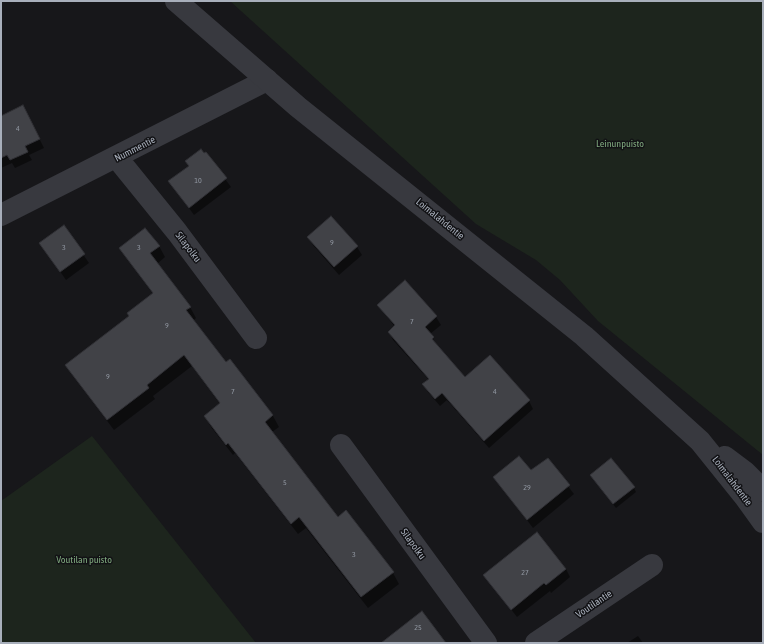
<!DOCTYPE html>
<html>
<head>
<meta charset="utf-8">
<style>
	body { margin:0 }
	#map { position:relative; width:764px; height:644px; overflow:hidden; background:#17171a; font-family:"Asap Condensed",sans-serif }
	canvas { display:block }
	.frame { position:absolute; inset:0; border:2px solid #a8afbb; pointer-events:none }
</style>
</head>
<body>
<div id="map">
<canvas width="764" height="644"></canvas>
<div class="frame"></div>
</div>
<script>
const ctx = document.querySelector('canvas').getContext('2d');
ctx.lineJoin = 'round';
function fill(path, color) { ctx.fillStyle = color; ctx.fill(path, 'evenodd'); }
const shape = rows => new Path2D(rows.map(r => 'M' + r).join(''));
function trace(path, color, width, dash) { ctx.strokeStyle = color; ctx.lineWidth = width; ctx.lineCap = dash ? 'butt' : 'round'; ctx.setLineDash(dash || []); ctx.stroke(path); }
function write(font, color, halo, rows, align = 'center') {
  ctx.font = font + ' "Asap Condensed",sans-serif'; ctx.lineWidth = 3; ctx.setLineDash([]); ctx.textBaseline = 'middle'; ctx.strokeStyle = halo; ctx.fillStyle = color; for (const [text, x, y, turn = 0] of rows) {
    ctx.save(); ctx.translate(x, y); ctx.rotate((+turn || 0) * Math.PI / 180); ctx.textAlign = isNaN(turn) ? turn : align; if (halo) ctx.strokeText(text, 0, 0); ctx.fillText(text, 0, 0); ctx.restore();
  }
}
const green = shape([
	[230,1,763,1,763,455,598,321,560,280,536,260,476,224],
	[92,436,256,643,1,643,1,501]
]);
const shadow = shape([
	[27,114,44,148,29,155,32,160,15,168,12,163,1,168,1,117],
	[206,153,231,187,194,215,170,182],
	[64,227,89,263,66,280,41,244],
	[308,237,357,247,362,255,339,275,313,245],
	[159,246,165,257,157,264,190,307,196,318,193,321,225,364,230,360,273,416,279,427,272,432,338,518,393,573,399,584,368,608,306,528,298,534,235,453,233,455,211,427,205,416,220,404,192,366,153,396,155,399,114,430,73,376,67,365,130,316,153,294,120,249],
	[405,282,436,317,441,325,430,334,437,346,465,378,529,401,533,409,489,448,447,400,440,406,428,392,424,384,429,380,393,340,389,332,395,327,378,305],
	[547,459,574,494,533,528,494,477,531,472],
	[591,476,634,488,636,492,616,508],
	[566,569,570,577,551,593,550,591,517,617,485,576],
	[638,636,643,643,627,643]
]);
const building = shape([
	[23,105,40,139,25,146,28,152,10,160,7,155,1,158,1,116,23,105],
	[201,149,204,153,206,152,227,178,189,208,168,181,189,166,185,161,201,149],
	[331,216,358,246,334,267,307,237,331,216],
	[64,225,85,254,60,272,39,243,64,225],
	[145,228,160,246,150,253,191,307,186,310,226,362,230,359,273,415,265,422,338,517,346,510,394,572,361,597,299,517,291,524,228,443,226,445,204,416,220,403,184,355,147,385,149,388,107,420,65,365,129,316,127,313,153,293,119,248,145,228],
	[405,280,437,316,425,327,434,337,432,339,465,377,490,355,530,400,484,441,442,393,435,399,422,384,429,379,388,332,395,325,377,305,405,280],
	[519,456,531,470,548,458,570,485,527,520,493,477,519,456],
	[611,458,635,487,613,504,590,475,611,458],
	[537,532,566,569,546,585,544,583,511,610,483,575,537,532],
	[422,611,446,643,381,643,422,611]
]);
const minor = shape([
	[117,158,177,232,256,338],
	[1,215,267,80],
	[341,445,486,643],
	[536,643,652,565]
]);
const tertiary = shape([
	[176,1,298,107,584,336,700,441,745,497,763,522],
	[725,457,745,472,763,490]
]);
const numberNames = [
	["4",18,128],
	["10",198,180],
	["9",332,242],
	["3",64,247],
	["3",139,247],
	["7",412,321],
	["9",167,325],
	["9",108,376],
	["7",233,391],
	["4",495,391],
	["5",285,482],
	["29",527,487],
	["3",354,554],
	["27",525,572],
	["25",418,627]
];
const parkNames = [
	["Leinunpuisto",620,144],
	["Voutilan puisto",84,560]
];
const streetNames = [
	["Nummentie",135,149,-27],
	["Loimalahdentie",440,219,39],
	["Silapolku",188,247,53],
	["Loimalahdentie",732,481,53],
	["Silapolku",413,544,54],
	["Voutilantie",594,604,-34]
];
fill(green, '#1d251d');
fill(shadow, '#0007');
fill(building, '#414247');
trace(building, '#313136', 1);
trace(minor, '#38393f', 22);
trace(tertiary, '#38393f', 22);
write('8px', '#8e949e', null, numberNames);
write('10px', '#7ea77d', '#121215', parkNames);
write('10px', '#a8afbb', '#121215', streetNames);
</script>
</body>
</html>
